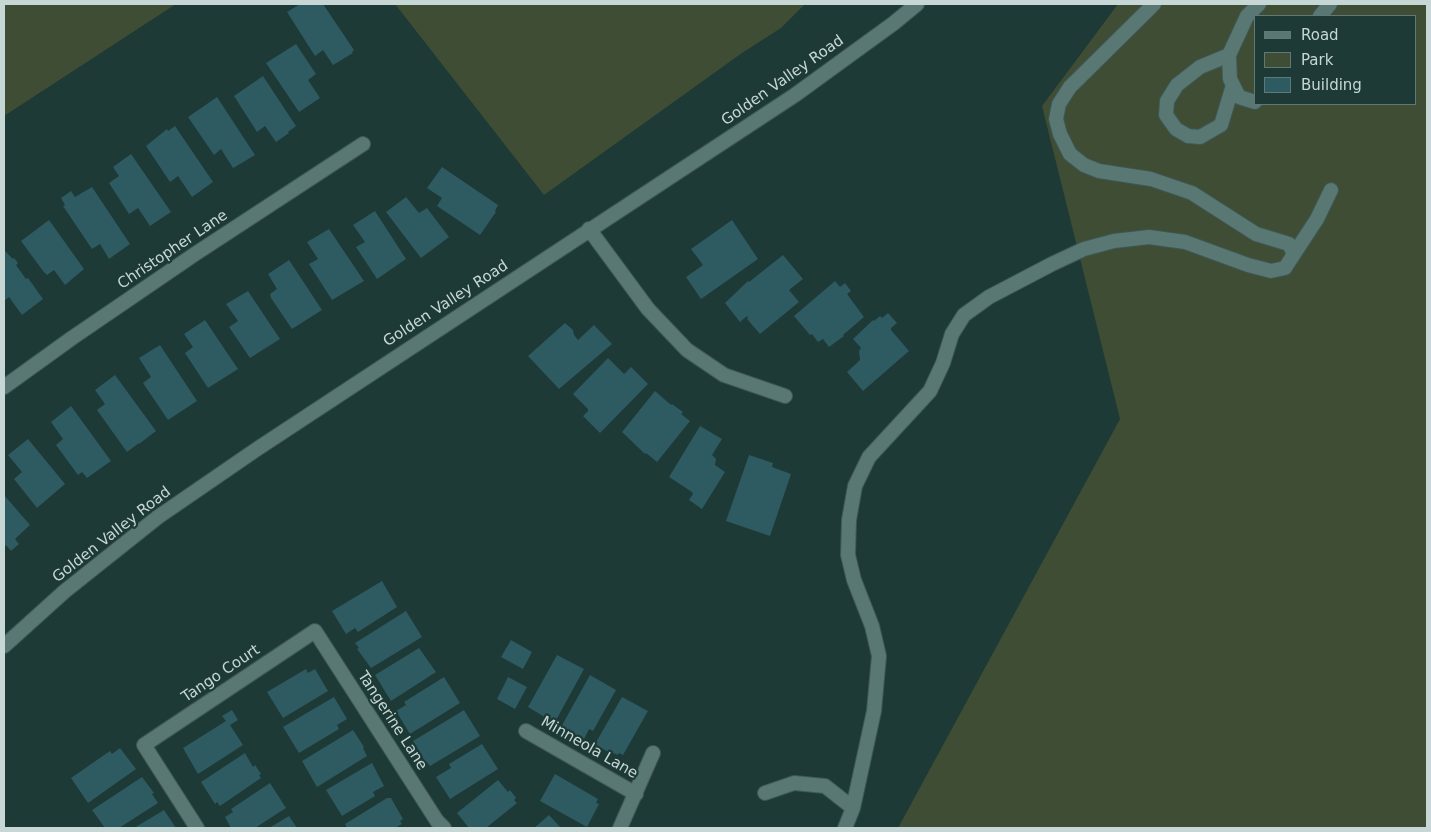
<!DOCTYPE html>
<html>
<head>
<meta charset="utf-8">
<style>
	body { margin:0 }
	#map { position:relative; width:1431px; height:832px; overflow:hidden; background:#1d3a36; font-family:"DejaVu Sans",sans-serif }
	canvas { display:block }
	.frame { position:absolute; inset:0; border:5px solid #c7d7d5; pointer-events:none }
	.legend { position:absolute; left:1254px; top:15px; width:162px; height:90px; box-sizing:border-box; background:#1d3a36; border:1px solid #617976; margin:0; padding:6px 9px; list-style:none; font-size:15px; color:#c7d7d5 }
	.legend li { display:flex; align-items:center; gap:10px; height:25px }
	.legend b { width:25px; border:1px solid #617976 }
</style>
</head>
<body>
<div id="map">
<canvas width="1431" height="832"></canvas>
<div class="frame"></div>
<ul class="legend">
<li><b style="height:6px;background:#597873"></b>Road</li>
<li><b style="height:14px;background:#3e4d34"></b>Park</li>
<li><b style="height:14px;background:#2e5a62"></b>Building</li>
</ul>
</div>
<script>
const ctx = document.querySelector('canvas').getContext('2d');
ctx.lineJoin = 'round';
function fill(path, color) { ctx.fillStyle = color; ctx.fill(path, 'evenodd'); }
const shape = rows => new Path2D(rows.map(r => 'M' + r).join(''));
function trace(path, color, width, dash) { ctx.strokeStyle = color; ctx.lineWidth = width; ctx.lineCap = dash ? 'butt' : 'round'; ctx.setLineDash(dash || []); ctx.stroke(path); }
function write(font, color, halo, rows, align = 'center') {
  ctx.font = font + ' "DejaVu Sans",sans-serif'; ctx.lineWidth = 4.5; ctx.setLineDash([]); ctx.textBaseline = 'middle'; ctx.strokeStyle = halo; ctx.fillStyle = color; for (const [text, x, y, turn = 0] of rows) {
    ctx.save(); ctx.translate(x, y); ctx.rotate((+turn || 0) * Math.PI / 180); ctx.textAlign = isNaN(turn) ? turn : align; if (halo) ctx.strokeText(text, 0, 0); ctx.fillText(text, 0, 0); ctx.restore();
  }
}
const green = shape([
	[4,4,176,4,4,116],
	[395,4,805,4,781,28,742,53,544,195],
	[1118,4,1427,4,1427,828,898,828,1120,419,1042,106],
	[1255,16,1415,16,1415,104,1255,104]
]);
const building = shape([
	[300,4,323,4,354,50,352,52,353,53,333,65,323,50,315,56,287,12],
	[296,44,316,74,308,80,320,98,299,112,266,63],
	[263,76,296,126,288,132,289,133,276,142,265,126,257,132,234,96],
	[217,97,255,155,235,167,233,168,221,149,214,155,188,117],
	[175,126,213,182,192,197,178,176,170,182,146,146,167,129,168,131],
	[131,154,171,212,150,226,138,208,129,214,109,183,119,176,113,167],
	[442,167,498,205,495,211,496,212,480,235,437,206,442,198,427,188],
	[92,187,130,244,109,259,100,244,92,249,63,206,65,205,61,198,71,191,75,197],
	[406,197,419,213,427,208,449,237,421,258,386,212],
	[375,211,406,259,377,279,356,247,365,242,353,225],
	[49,220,84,269,65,285,54,270,47,275,43,271,21,241],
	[732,220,758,259,701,299,686,277,703,265,691,249],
	[329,229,364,281,332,300,309,264,318,259,307,242],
	[4,250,13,259,14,258,18,263,16,265,26,279,28,278,43,299,22,315,9,297,4,301],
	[783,255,803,279,789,290,799,302,760,334,747,319,748,318,747,316,740,322,725,303,748,281,749,282],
	[289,260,322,310,292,329,271,298,270,294,277,289,268,274],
	[835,281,840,287,845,283,851,291,847,294,864,317,843,335,844,336,829,347,823,339,818,342,812,334,810,335,794,316],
	[248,291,280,339,250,358,229,327,238,321,226,304],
	[888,313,897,323,891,328,891,330,909,351,863,391,847,372,860,360,859,351,861,348,853,339,873,320,874,321,880,316,882,318],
	[205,320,238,369,208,388,185,353,193,347,184,334],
	[565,323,573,330,574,335,578,340,594,325,612,344,559,389,528,356],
	[160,345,197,401,168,420,143,383,151,377,139,358],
	[608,358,624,374,631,367,648,384,600,433,583,416,588,411,588,409,573,394],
	[115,375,156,431,139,444,139,443,127,452,97,410,105,404,95,390],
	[655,391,671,405,672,404,683,412,681,414,690,421,657,462,646,453,645,454,622,432],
	[71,406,111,461,87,478,82,472,78,475,56,445,63,439,51,422],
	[700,426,722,439,712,455,716,459,715,465,725,472,702,509,689,500,693,494,692,492,669,477],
	[28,439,65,484,37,508,14,479,22,472,8,455],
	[749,455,773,463,772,467,791,474,770,536,726,521],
	[4,495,30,525,15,539,19,544,11,551,6,545,4,548],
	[382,581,397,607,358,632,355,628,346,634,332,611],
	[406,611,422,637,371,668,357,649,359,648,355,643],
	[511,640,532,652,523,669,501,657],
	[419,648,436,672,391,701,375,675],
	[557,655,584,669,555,722,549,718,548,719,528,707],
	[306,669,308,673,315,669,328,691,283,718,267,692],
	[590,675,616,690,593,731,589,729,584,739,561,727],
	[444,677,460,703,410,734,396,711,406,705,404,702],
	[508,677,527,687,515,709,497,699],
	[334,697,347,719,337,725,339,729,299,753,283,727],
	[622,697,648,711,623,755,619,753,618,755,611,752,608,752,595,744],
	[232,710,238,720,230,725,243,745,198,774,183,748,226,721,222,716],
	[464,710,480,736,430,766,426,761,425,761,413,741],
	[353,730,364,747,363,748,367,756,317,787,302,761],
	[482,744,498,769,450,799,436,777,451,768,449,764],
	[120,748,136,769,88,803,71,778,110,751,112,754],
	[245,753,253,767,255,765,261,774,259,775,261,778,220,806,217,802,215,804,201,782],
	[372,763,384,786,373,792,375,796,342,816,326,790],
	[555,774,598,799,596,803,599,804,587,827,540,801],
	[142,777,154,793,152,794,158,803,119,828,105,828,92,810],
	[498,780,508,792,510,790,516,798,514,800,517,803,486,828,469,828,457,813],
	[270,783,286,808,255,828,231,828,225,817,233,812,231,809],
	[387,798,391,798,403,819,400,821,402,824,395,828,347,828,345,824],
	[164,810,176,828,134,828],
	[549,815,561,828,534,828],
	[289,816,297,828,269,828]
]);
const service = shape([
	[1320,16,1330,4],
	[1229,55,1200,67,1177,85,1167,101,1166,115,1176,129,1188,136,1200,137,1221,125,1233,85],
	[1255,102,1239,97,1230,79,1229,55,1247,16,1259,4],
	[1294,254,1317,219,1331,190],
	[765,793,794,783,825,786,853,808],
	[845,828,853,808,874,711,879,656,872,626,854,580,848,555,849,520,855,486,869,457,930,391,943,363,952,334,964,315,989,297,1052,264,1084,249,1114,241,1149,237,1185,242,1248,265,1271,271,1285,268,1294,254,1289,244,1256,234,1192,193,1151,179,1099,171,1084,165,1070,154,1060,134,1056,119,1059,104,1070,87,1154,4]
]);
const minor = shape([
	[589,229,648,309,687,350,724,375,785,396],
	[4,387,72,338,195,254,363,144],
	[526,731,636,794],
	[197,828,144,745,315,631,437,821,444,828],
	[620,828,653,753]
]);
const secondary = shape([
	[4,646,65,591,158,517,257,449,795,95,894,23,917,4]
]);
const streetNames = [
	["Golden Valley Road",783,81,-35],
	["Christopher Lane",173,250,-34],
	["Golden Valley Road",446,304,-33],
	["Golden Valley Road",112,535,-38],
	["Tango Court",221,674,-34],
	["Tangerine Lane",392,721,57],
	["Minneola Lane",589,748,30]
];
fill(green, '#3e4d34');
fill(building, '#2e5a62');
trace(service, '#3e5855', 16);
trace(minor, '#3e5855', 16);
trace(secondary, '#3e5855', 16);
trace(service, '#597873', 14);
trace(minor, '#597873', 14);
trace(secondary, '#597873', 14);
write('15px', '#c7d7d5', '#1d3a36', streetNames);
</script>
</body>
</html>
